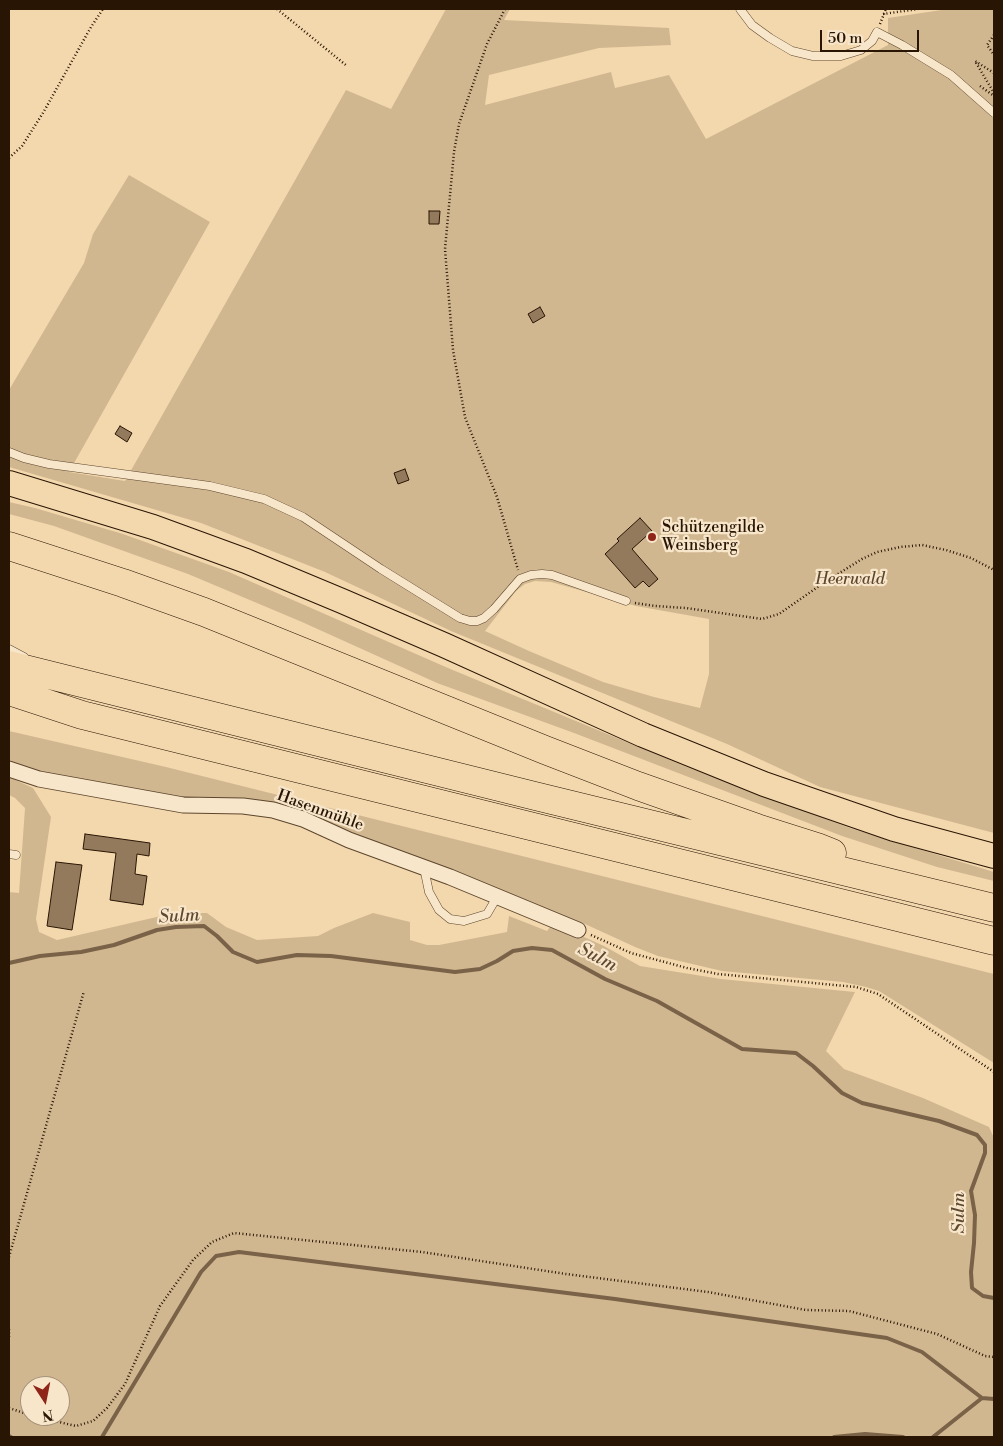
<!DOCTYPE html>
<html>
<head>
<meta charset="utf-8">
<style>
	body { margin:0 }
	#map { position:relative; width:1003px; height:1446px; overflow:hidden; background:#f4d8ad; font-family:"Libre Bodoni",serif }
	canvas { display:block }
	.frame { position:absolute; inset:0; border:10px solid #291504; pointer-events:none }
	.north { position:absolute; left:20px; top:1376px; width:50px; height:50px; box-sizing:border-box; background:#f8e6ca; border:1px solid #a5927b; border-radius:50%; rotate:169deg; font-size:14px; font-weight:700; line-height:20px; text-align:center; color:#291504 }
	.north::after { content:''; display:block; margin:auto; width:18px; height:22px; background:#8f2418; clip-path:polygon(50% 0,100% 100%,50% 72%,0 100%) }
	.scale { position:absolute; left:820px; top:30px; width:99px; height:22px; box-sizing:border-box; border:2px solid #291504; border-top:0; padding-left:6px; font-size:15px; line-height:18px; white-space:nowrap; color:#291504; -webkit-text-stroke:4px #f8e6ca; paint-order:stroke }
</style>
</head>
<body>
<div id="map">
<canvas width="1003" height="1446"></canvas>
<div class="frame"></div>
<div class="north">N</div>
<div class="scale">50 m</div>
</div>
<script>
const ctx = document.querySelector('canvas').getContext('2d');
ctx.lineJoin = 'round';
function fill(path, color) { ctx.fillStyle = color; ctx.fill(path, 'evenodd'); }
const shape = rows => new Path2D(rows.map(r => 'M' + r).join(''));
function trace(path, color, width, dash) { ctx.strokeStyle = color; ctx.lineWidth = width; ctx.lineCap = dash ? 'butt' : 'round'; ctx.setLineDash(dash || []); ctx.stroke(path); }
function write(font, color, halo, rows, align = 'center') {
  ctx.font = font + ' "Libre Bodoni",serif'; ctx.lineWidth = 4.5; ctx.setLineDash([]); ctx.textBaseline = 'middle'; ctx.strokeStyle = halo; ctx.fillStyle = color; for (const [text, x, y, turn = 0] of rows) {
    ctx.save(); ctx.translate(x, y); ctx.rotate((+turn || 0) * Math.PI / 180); ctx.textAlign = isNaN(turn) ? turn : align; if (halo) ctx.strokeText(text, 0, 0); ctx.fillText(text, 0, 0); ctx.restore();
  }
}
const green = shape([
	[446,9,510,9,504,20,669,28,671,45,599,48,489,75,485,105,611,72,615,88,669,75,706,139,888,45,888,18,948,9,994,9,994,833,820,787,727,744,451,631,325,572,201,523,9,467,9,390,84,263,93,234,129,175,210,222,69,472,125,481,346,90,391,109],
	[535,581,551,582,636,606,709,619,709,674,700,708,654,697,603,682,529,651,485,631,516,591,525,584],
	[9,502,35,508,123,534,229,572,448,668,687,767,850,828,994,872,994,881,937,867,842,836,574,733,437,683,302,622,188,574,54,526,9,514],
	[9,731,166,767,994,974,994,1063,879,991,866,987,843,982,722,971,658,956,635,947,585,924,356,837,297,810,181,800,59,779,9,762],
	[9,777,33,788,51,817,36,919,39,932,57,940,174,913,207,913,226,927,257,940,318,936,334,928,373,913,410,922,410,940,427,945,439,945,507,932,509,916,547,931,553,923,604,946,640,966,721,979,855,992,826,1051,844,1069,923,1098,989,1127,994,1138,994,1437,9,1437,9,892,19,893,25,808,15,798,9,795],
	[30,1386,60,1386,60,1416,30,1416]
]);
const stream = shape([
	[9,963,40,956,81,952,114,945,157,930,176,927,204,926,217,936,233,952,257,962,297,955,331,956,455,972,480,969,497,961,513,951,532,948,552,950,605,979,657,1001,742,1049,796,1053,813,1066,842,1093,862,1103,939,1121,977,1135,985,1145,985,1153,971,1191,975,1215,974,1243,971,1272,972,1288,983,1296,994,1298],
	[9,1436,11,1437],
	[102,1437,201,1272,216,1256,239,1252,615,1299,887,1338,922,1352,982,1398,994,1399],
	[834,1437,865,1434,903,1437],
	[933,1437,982,1398]
]);
const building = shape([
	[429,211,440,211,439,224,429,224,429,211],
	[540,307,545,316,533,323,528,314,540,307],
	[120,426,132,433,127,442,115,434,120,426],
	[405,469,409,480,398,484,394,473,405,469],
	[640,518,652,531,632,549,658,579,649,587,643,581,635,588,605,554,619,541,617,539,640,518],
	[85,834,150,843,149,856,137,854,135,874,147,876,143,905,110,900,116,853,83,849,85,834],
	[56,862,82,865,72,930,47,926,56,862]
]);
const path = shape([
	[277,9,347,66],
	[505,9,487,44,459,124,454,152,445,249,453,350,465,417,497,497,518,570],
	[883,14,918,9],
	[880,24,886,9],
	[994,35,987,45,994,55],
	[994,73,975,61,994,93],
	[980,86,994,96],
	[9,158,22,146,43,113,91,27,103,9],
	[635,603,655,606,686,608,762,619,779,614,825,582,862,559,877,552,900,547,922,545,946,550,971,558,994,570],
	[591,935,631,953,687,968,718,974,856,987,878,994,994,1072],
	[9,1257,84,991],
	[9,1329,9,1338],
	[9,1408,30,1415],
	[33,1416,76,1426,93,1421,107,1408,125,1384,160,1306,193,1260,212,1242,234,1233,422,1252,566,1274,708,1292,806,1310,849,1311,937,1334,985,1356,994,1357]
]);
const service = shape([
	[740,9,752,25,770,38,792,51,813,56,841,56,861,50,872,41,877,32,902,45,951,75,994,113],
	[9,452,24,458,49,464,210,486,264,499,303,517,381,569,460,618,470,621,477,621,484,618,494,609,520,579,531,575,542,574,552,575,626,601],
	[9,649,24,657],
	[9,854,16,855],
	[424,868,429,892,439,910,450,919,464,921,487,914,497,897]
]);
const minor = shape([
	[9,769,39,779,183,805,243,806,273,810,303,819,349,840,450,877,578,930]
]);
const primary = shape([
	[9,483,153,527,246,561,342,601,444,645,643,735,764,784,894,829,994,856]
]);
const motorway = shape([
	[9,546,123,583,204,612,545,750,638,786,757,828,817,847,832,853],
	[9,665,535,796,994,908],
	[9,691,82,715,994,941]
]);
const markers = [
	[652,537,5,"#8f2418"]
];
const poiNames = [
	["Schützengilde",662,528],
	["Weinsberg",662,546]
];
const parkNames = [
	["Heerwald",850,580]
];
const streetNames = [
	["Hasenmühle",320,811,20]
];
const waterNames = [
	["Sulm",179,917,-3],
	["Sulm",597,958,28],
	["Sulm",960,1213,-90]
];
fill(green, '#d1b790');
trace(stream, '#796247', 4);
fill(building, '#937a5c');
trace(building, '#291504', 1);
trace(service, '#5c462e', 9);
trace(minor, '#5c462e', 17);
trace(primary, '#291504', 26);
trace(motorway, '#291504', 29);
trace(path, '#291504', 2.5, [1, 2.5]);
trace(service, '#f8e6ca', 8);
trace(minor, '#f8e6ca', 15);
trace(primary, '#f4d8ad', 24);
trace(motorway, '#f4d8ad', 28);
for (const [x, y, r, color] of markers) { const dot = new Path2D(); dot.arc(x, y, r, 0, 2 * Math.PI); ctx.fillStyle = color; ctx.fill(dot); trace(dot, '#f8e6ca', 2); }
write('16px', '#291504', '#f8e6ca', poiNames, 'left');
write('italic 16px', '#5b462e', '#f8e6ca', parkNames);
write('16px', '#291504', '#f8e6ca', streetNames);
write('italic 18px', '#5f4931', '#f8e6ca', waterNames);
</script>
</body>
</html>
